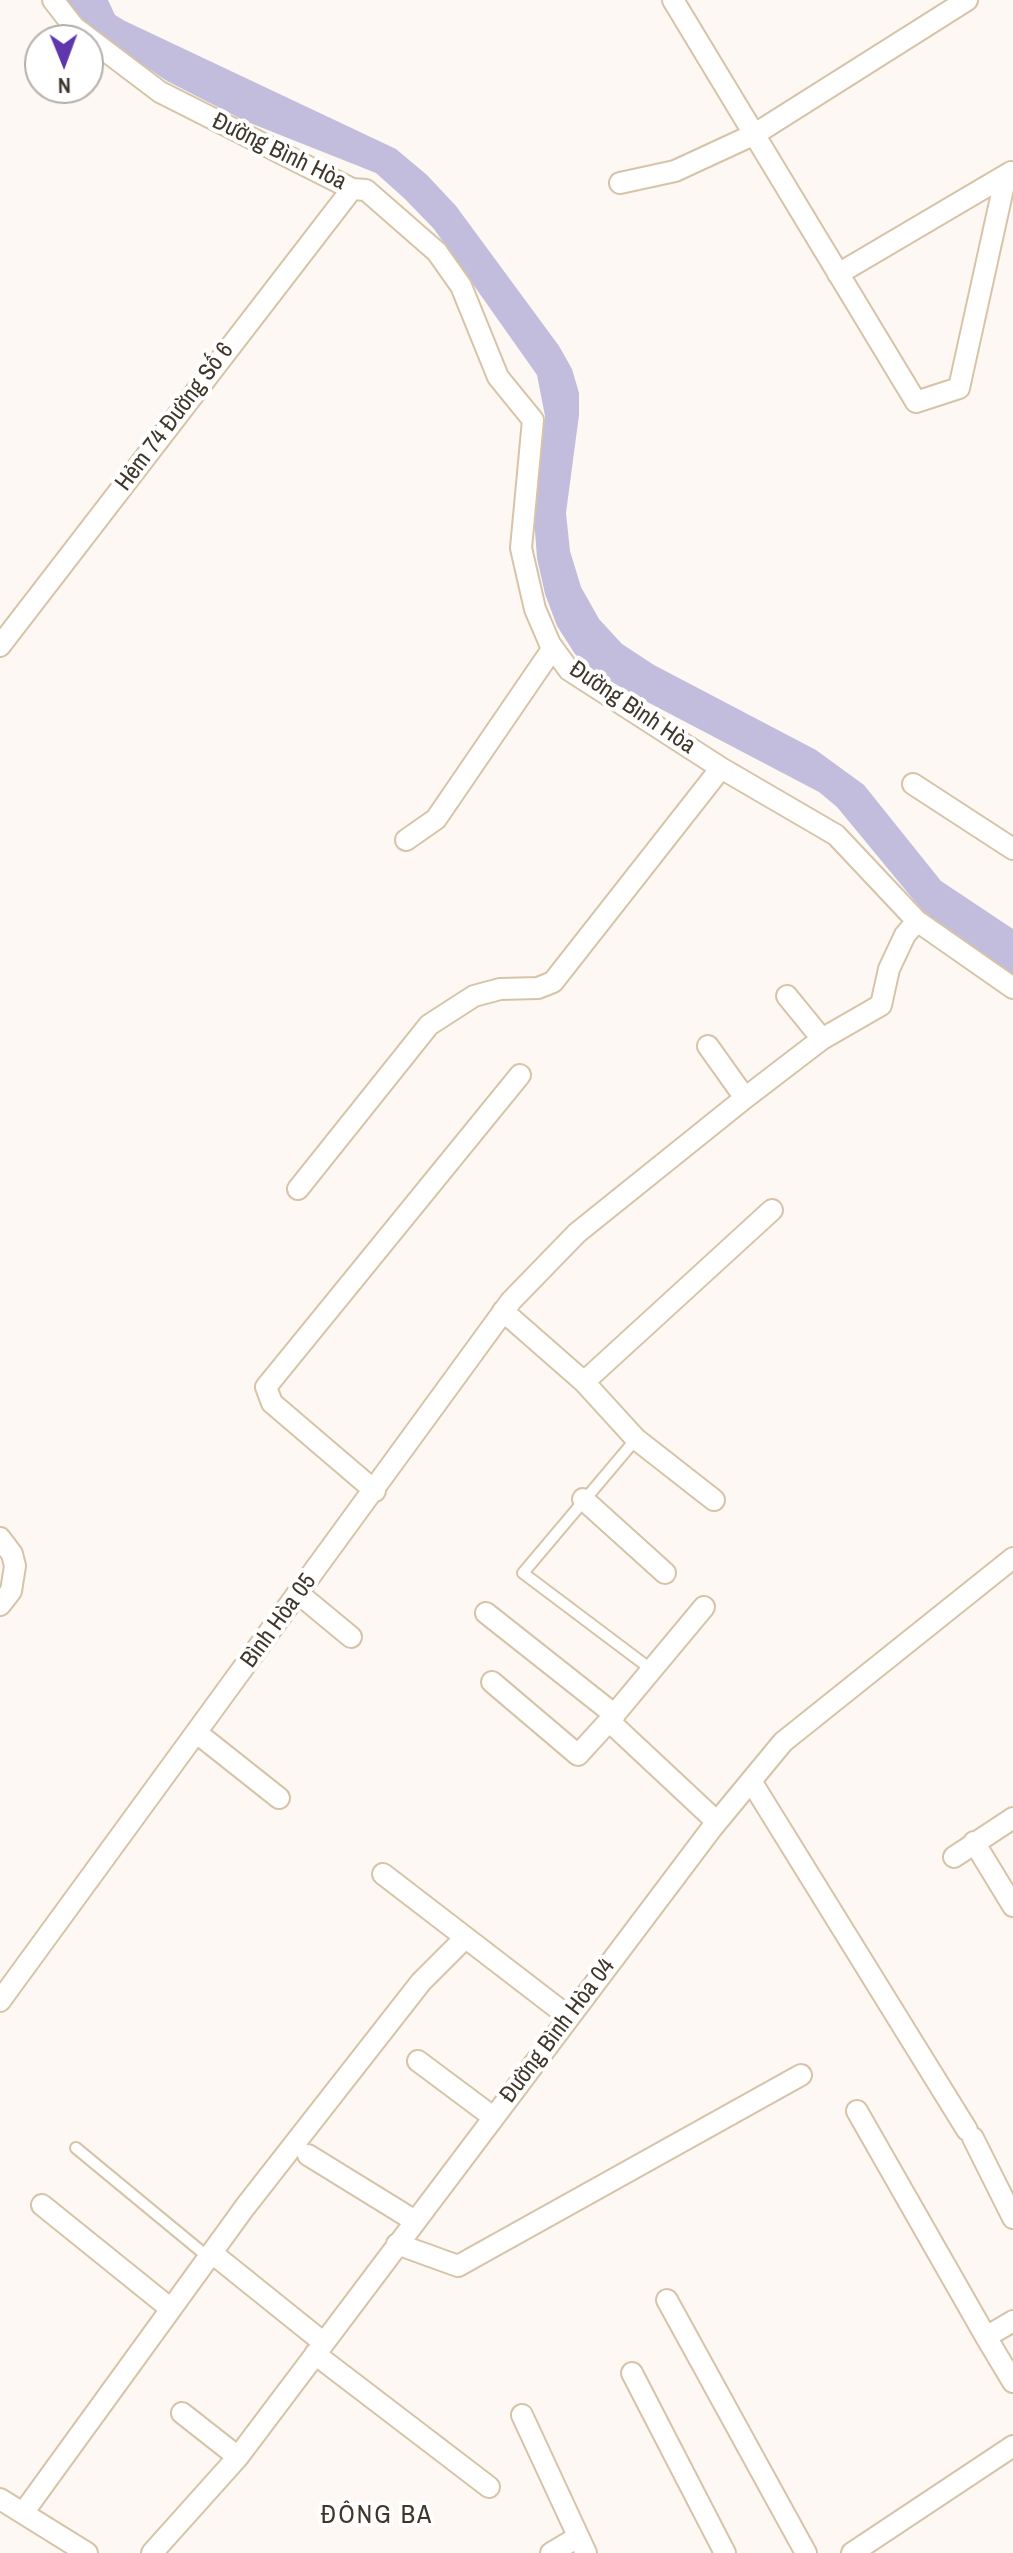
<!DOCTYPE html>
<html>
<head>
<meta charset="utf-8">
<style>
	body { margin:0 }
	#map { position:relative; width:1013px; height:2553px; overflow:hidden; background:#fdf8f3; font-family:"Archivo Narrow",sans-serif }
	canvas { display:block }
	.north { position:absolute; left:24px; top:24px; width:80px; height:80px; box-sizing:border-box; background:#fff; border:2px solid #b2afab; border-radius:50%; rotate:179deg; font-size:22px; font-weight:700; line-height:32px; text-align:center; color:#3f372c }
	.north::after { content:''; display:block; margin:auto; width:28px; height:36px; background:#5f36ae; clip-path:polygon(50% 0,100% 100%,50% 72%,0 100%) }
</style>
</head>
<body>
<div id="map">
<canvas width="1013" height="2553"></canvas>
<div class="north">N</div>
</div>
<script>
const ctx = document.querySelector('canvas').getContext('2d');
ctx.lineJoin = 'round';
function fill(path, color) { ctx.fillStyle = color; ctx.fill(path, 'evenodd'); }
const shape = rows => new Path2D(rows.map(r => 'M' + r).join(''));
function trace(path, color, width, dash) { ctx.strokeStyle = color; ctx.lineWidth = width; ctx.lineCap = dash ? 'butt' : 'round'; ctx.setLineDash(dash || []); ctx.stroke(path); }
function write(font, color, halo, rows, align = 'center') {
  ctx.font = font + ' "Archivo Narrow",sans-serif'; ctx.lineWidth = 8; ctx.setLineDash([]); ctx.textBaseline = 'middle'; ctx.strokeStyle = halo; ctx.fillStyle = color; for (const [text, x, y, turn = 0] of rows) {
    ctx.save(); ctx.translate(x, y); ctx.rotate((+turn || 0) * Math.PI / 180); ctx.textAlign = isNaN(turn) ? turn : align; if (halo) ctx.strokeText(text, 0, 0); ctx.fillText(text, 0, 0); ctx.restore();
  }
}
const water = shape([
	[63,0,108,0,115,15,125,21,396,149,427,175,456,206,559,346,572,369,579,393,579,415,566,513,570,551,581,587,599,619,622,644,654,665,816,750,864,785,941,881,1013,929,1013,981,922,910,837,807,819,792,634,695,597,673,575,654,557,626,545,594,537,558,534,518,545,416,537,375,434,229,405,199,376,173,245,121,167,81,74,19]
]);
const service = shape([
	[636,1439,523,1573,652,1670],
	[76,2148,208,2257]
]);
const minor = shape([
	[673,0,916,402,959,388,1006,175],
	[620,183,675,171,755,134,967,0],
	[838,274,1011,172],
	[0,646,352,189],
	[913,784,1013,849],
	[406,840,436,819,553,648],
	[917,921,1013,988],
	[787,996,822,1039],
	[708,1046,745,1098],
	[298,1189,429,1025,474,996,500,989,538,988,553,982,721,768],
	[503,1311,584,1382,636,1439,714,1500],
	[584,1382,772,1210],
	[375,1491,272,1403,266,1387,520,1075],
	[583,1499,665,1573],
	[0,1538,12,1554,15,1566,11,1591,0,1605],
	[299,1594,351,1637],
	[704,1607,609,1721,717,1822],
	[486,1613,615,1715],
	[492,1682,578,1755,609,1721],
	[197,1733,279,1798],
	[751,1781,967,2130],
	[974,1842,1013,1906],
	[954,1857,1013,1818],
	[383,1874,569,2017],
	[0,2001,511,1301,577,1233,745,1098,822,1039,881,1005,889,969,905,935,917,921,836,835,721,768,569,670,550,644,535,609,521,548,533,420,498,377,461,286,437,252,366,190,352,189,160,92,74,27,53,0],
	[418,2061,493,2117],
	[857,2111,986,2337],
	[973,2138,1013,2218],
	[308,2155,415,2221],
	[42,2205,171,2309],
	[397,2244,458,2266,801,2075],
	[212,2253,324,2343],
	[667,2300,806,2553],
	[1013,2321,986,2337,1013,2382],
	[315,2354,489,2487],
	[632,2373,725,2553],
	[182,2413,238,2457],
	[522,2415,586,2553],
	[0,2499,87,2553],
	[23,2513,245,2207,421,1982,465,1938],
	[152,2553,238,2457,712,1828,783,1742,1013,1558],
	[551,2553,578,2537],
	[852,2553,1013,2446]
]);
const streetNames = [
	["Đường Bình Hòa",279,152,26],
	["Hẻm 74 Đường Số 6",175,417,-53],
	["Đường Bình Hòa",632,708,34],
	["Bình Hòa 05",279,1621,-54],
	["Đường Bình Hòa 04",558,2031,-53]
];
const neighbourhoodNames = [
	["ĐÔNG BA",377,2516]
];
fill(water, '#c2bddd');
trace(service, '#d7c3a7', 14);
trace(minor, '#d7c3a7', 24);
trace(service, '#fff', 10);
trace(minor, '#fff', 20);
write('24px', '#3f372c', '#fff', streetNames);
ctx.letterSpacing = '2px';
write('26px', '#3f372c', '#fff', neighbourhoodNames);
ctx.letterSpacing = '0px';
</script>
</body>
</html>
